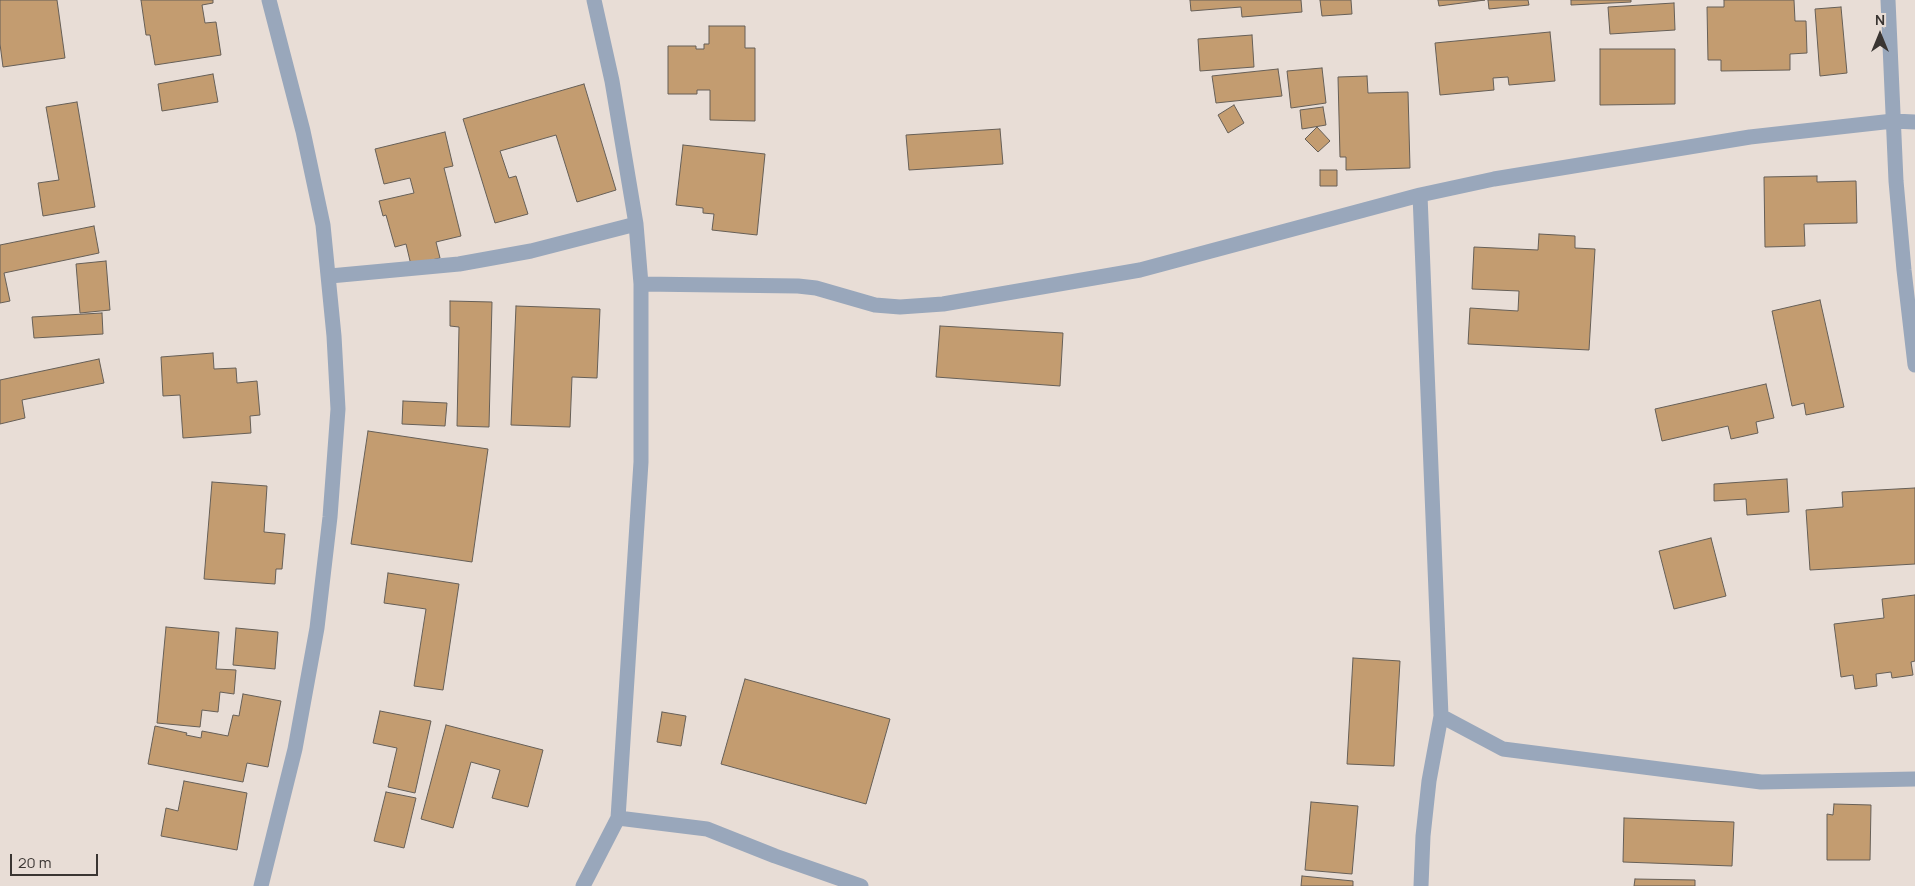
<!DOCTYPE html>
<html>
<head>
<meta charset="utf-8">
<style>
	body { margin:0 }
	#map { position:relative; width:1915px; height:886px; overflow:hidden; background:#e8ddd6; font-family:Manrope,sans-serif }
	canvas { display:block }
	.north { position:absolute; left:1855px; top:10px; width:50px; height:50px; -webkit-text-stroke:4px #e8ddd6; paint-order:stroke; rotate:0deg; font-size:14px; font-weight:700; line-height:20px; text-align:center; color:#3a3532 }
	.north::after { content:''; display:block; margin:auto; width:18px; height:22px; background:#3a3532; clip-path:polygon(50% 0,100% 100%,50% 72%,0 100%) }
	.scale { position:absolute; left:10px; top:854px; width:88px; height:22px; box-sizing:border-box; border:2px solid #3a3532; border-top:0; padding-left:6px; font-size:15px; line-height:18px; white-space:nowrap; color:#3a3532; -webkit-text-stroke:4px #e8ddd6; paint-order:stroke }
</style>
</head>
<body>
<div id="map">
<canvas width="1915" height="886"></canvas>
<div class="north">N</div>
<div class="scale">20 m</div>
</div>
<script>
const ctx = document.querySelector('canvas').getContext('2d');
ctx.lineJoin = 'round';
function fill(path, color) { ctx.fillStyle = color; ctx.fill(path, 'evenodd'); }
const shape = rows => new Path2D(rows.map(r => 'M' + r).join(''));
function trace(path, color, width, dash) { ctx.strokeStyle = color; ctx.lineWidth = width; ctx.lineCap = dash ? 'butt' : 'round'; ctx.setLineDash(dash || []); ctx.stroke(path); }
const building = shape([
	[0,0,57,0,65,58,3,67,0,44,0,0],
	[141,0,213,0,213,3,202,5,205,23,216,22,221,55,155,65,150,35,146,35,141,0],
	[1190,0,1301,0,1302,12,1242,17,1241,7,1191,11,1190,0],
	[1320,0,1351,0,1352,14,1322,16,1320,0],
	[1438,0,1485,0,1439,6,1438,0],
	[1488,0,1528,0,1529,5,1489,9,1488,0],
	[1571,0,1631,0,1631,2,1571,5,1571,0],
	[1724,0,1794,0,1795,21,1806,21,1807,53,1790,54,1790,70,1721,71,1721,60,1708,60,1707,7,1724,7,1724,0],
	[1674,3,1675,30,1610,34,1608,7,1674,3],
	[1841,7,1847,73,1820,76,1815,9,1841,7],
	[709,26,745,26,745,48,755,48,755,121,710,120,710,90,697,90,697,94,668,94,668,46,696,46,696,49,704,49,704,44,709,44,709,26],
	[1550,32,1555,81,1509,85,1508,77,1493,78,1494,90,1440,95,1435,43,1550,32],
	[1252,35,1254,67,1200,71,1198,39,1252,35],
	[1600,49,1675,49,1675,104,1600,105,1600,49],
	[1322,68,1326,103,1291,108,1287,71,1322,68],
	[1278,69,1282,96,1216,103,1212,76,1278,69],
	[213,74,218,102,162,111,158,84,213,74],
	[1367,76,1368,93,1408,92,1410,168,1346,170,1346,157,1340,157,1338,77,1367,76],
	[584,84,616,190,577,202,556,135,500,151,509,178,516,176,528,214,495,223,463,119,584,84],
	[77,102,95,207,43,216,38,183,59,180,46,107,77,102],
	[1234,105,1244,123,1228,133,1218,115,1234,105],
	[1323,107,1326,125,1302,129,1300,110,1323,107],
	[1317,127,1330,141,1318,152,1305,139,1317,127],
	[1000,129,1003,164,909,170,906,135,1000,129],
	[445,132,453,166,444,168,461,236,436,242,440,258,411,265,406,244,395,247,386,215,383,216,379,201,414,193,410,178,384,184,375,149,445,132],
	[683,145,765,154,757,235,712,230,714,214,703,213,703,208,676,205,683,145],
	[1320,170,1337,170,1337,186,1320,186,1320,170],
	[1817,176,1817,182,1856,181,1857,223,1804,224,1805,246,1765,247,1764,177,1817,176],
	[94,226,99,253,4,273,10,301,0,303,0,245,94,226],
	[1539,234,1575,236,1575,248,1595,249,1589,350,1468,344,1470,308,1518,311,1519,291,1472,289,1474,247,1538,250,1539,234],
	[106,261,110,310,80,313,76,264,106,261],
	[1820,300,1844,407,1806,415,1804,403,1792,406,1772,311,1820,300],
	[450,301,492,302,489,427,457,426,459,327,450,326,450,301],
	[516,306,600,309,597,378,572,377,570,427,511,425,516,306],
	[102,313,103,334,34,338,32,317,102,313],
	[940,326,1063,333,1060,386,936,377,940,326],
	[213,353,214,369,236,368,237,383,257,381,260,415,250,416,251,433,183,438,180,395,163,396,161,357,213,353],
	[99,359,104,383,22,400,25,418,0,424,0,380,99,359],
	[1766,384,1774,418,1756,422,1758,433,1731,439,1728,426,1662,441,1655,409,1766,384],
	[403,401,447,403,445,426,402,424,403,401],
	[368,431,488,449,472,562,351,544,368,431],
	[1787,479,1789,512,1747,515,1746,499,1714,501,1714,484,1787,479],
	[212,482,267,486,264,532,285,534,282,569,276,569,275,584,204,579,212,482],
	[1915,488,1915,564,1810,570,1806,510,1843,507,1842,492,1915,488],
	[1711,538,1726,596,1674,609,1659,551,1711,538],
	[388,573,459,584,443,690,414,686,426,609,384,603,388,573],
	[1915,595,1915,661,1911,662,1913,675,1892,678,1891,672,1876,674,1877,686,1855,689,1853,675,1841,677,1834,624,1884,618,1882,599,1915,595],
	[166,627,219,632,216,669,236,670,234,694,220,692,218,712,202,710,200,727,157,723,166,627],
	[236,628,278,632,275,669,233,665,236,628],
	[1353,658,1400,661,1394,766,1347,764,1353,658],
	[745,679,890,719,866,804,721,764,745,679],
	[243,694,281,701,268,767,247,763,243,782,148,764,155,726,187,733,186,735,201,738,202,731,228,736,233,715,239,716,243,694],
	[380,711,431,721,415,793,388,787,397,748,373,743,380,711],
	[662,712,686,716,681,746,657,742,662,712],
	[446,725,543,750,528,807,492,798,500,770,471,762,453,828,421,819,446,725],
	[184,781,247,793,237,850,161,836,166,808,178,811,184,781],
	[386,792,416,798,404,848,374,841,386,792],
	[1311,802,1358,806,1352,874,1305,870,1311,802],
	[1834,804,1871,805,1870,860,1827,860,1827,814,1833,815,1834,804],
	[1624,818,1734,822,1732,866,1623,862,1624,818],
	[1302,876,1353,881,1353,886,1301,886,1302,876],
	[1635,879,1695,880,1695,886,1634,886,1635,879]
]);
const minor = shape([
	[1888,0,1896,181,1904,270,1915,365],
	[1420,195,1441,716,1429,781,1423,836,1421,886],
	[330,276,459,264,531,251,636,224],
	[641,284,798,286,816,288,875,305,900,307,943,304,1140,270,1420,195,1494,179,1750,137,1893,121,1915,122],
	[1441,716,1503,749,1761,782,1915,779],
	[618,818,707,829,775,856,861,886],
	[261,886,295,749,317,628,330,517,338,409,334,336,323,225,303,131,269,0],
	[583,886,618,818,641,462,641,284,636,224,612,81,594,0]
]);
fill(building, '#c39c70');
trace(building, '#665f57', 1);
trace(minor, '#99a7bb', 15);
</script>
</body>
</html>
